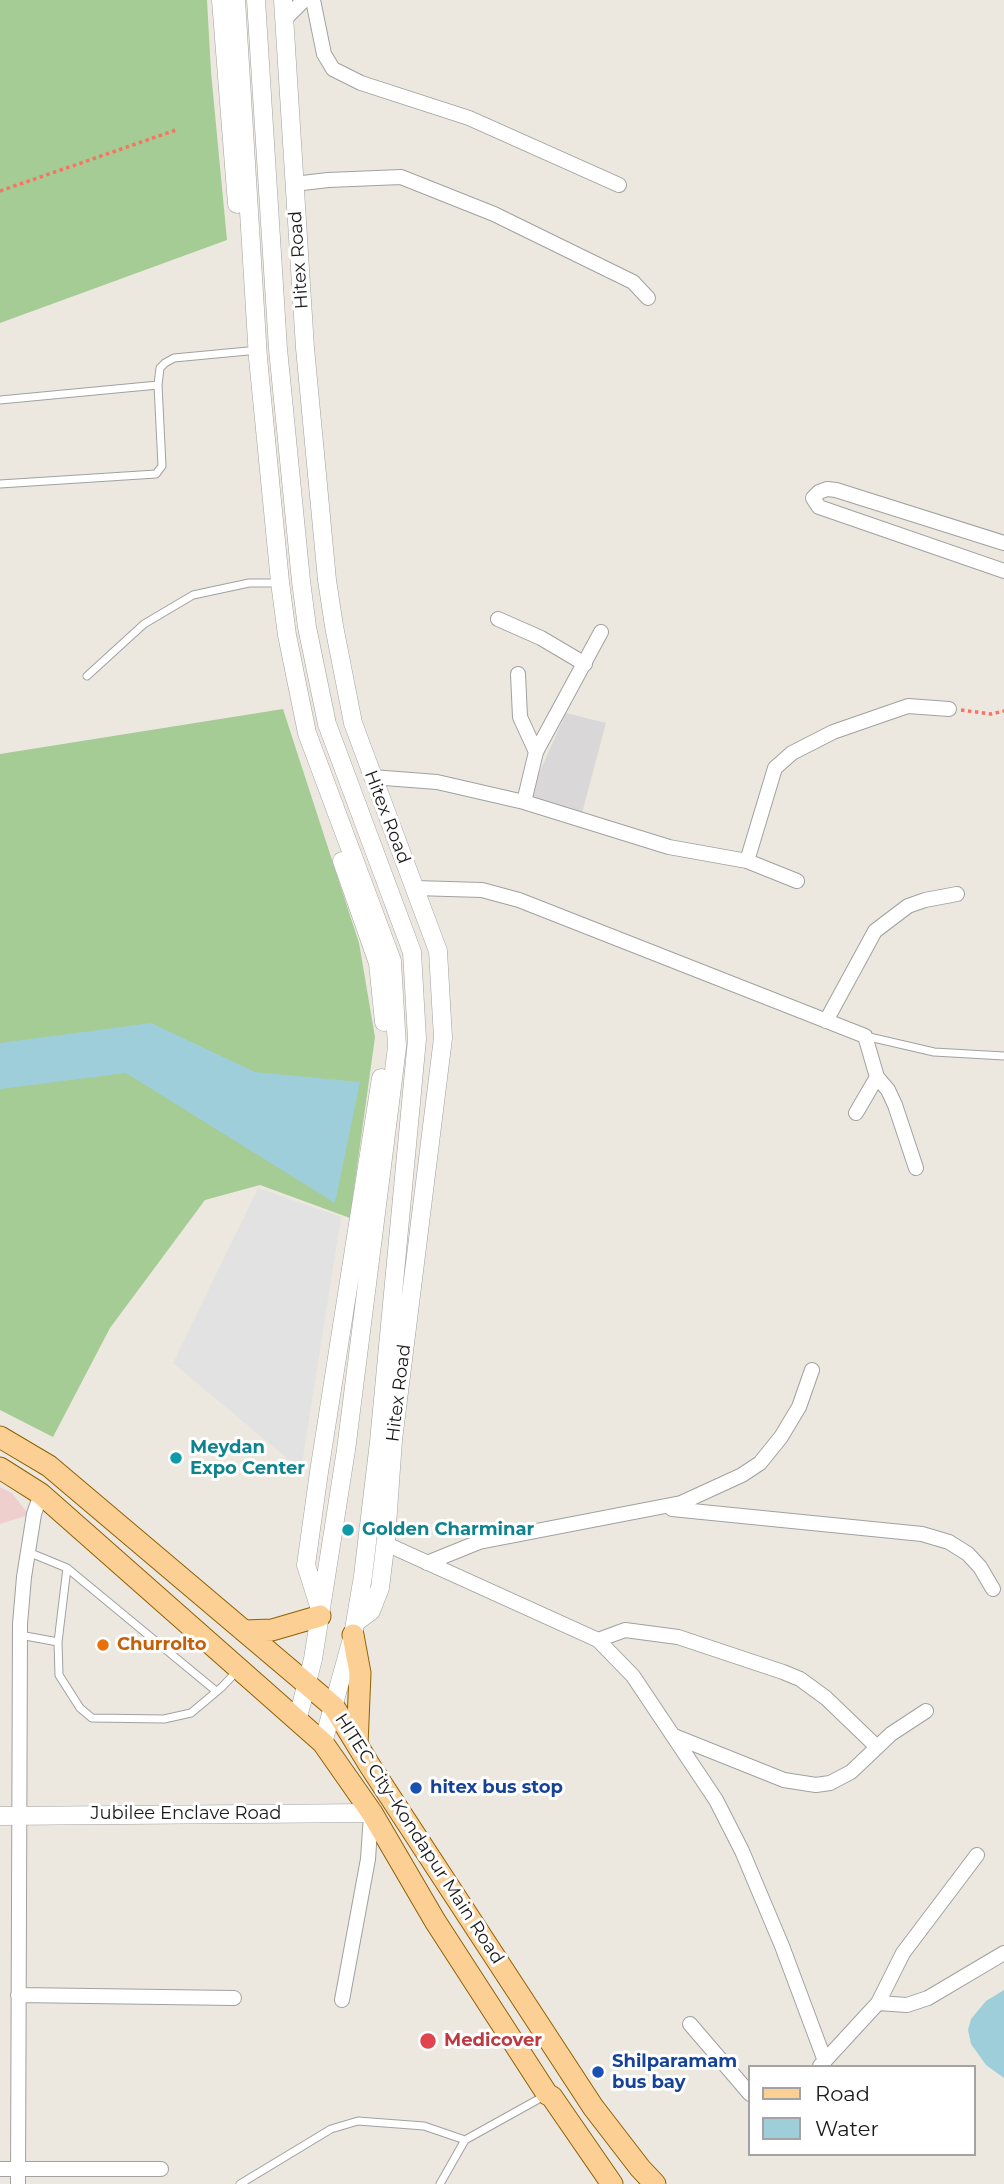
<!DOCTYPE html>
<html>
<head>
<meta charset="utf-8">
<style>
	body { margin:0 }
	#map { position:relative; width:1004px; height:2184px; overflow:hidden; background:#ece8df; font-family:Montserrat,sans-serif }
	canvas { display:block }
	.legend { position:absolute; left:748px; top:2065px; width:228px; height:91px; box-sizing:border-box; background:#fff; border:2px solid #a3a3a3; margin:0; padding:9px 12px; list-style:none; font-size:21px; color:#1a1a1a }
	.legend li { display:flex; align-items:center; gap:14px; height:35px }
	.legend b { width:35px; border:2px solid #a3a3a3 }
</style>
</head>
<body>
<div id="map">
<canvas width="1004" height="2184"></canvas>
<ul class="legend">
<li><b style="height:9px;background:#fccf95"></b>Road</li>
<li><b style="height:19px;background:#9fcedb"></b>Water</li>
</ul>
</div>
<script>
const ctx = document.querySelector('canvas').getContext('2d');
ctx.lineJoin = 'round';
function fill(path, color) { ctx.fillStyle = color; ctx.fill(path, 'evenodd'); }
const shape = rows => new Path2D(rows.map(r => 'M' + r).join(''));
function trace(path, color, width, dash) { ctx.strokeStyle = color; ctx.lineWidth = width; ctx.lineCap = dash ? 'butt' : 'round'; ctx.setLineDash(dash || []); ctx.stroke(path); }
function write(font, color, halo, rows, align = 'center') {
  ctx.font = font + ' Montserrat,sans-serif'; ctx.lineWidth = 6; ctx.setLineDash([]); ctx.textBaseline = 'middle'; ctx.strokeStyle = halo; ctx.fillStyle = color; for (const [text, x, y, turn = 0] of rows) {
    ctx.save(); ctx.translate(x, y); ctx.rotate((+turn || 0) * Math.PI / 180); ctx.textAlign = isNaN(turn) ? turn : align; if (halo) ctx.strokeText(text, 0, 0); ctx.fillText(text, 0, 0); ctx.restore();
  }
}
const residential = shape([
	[566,713,606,723,582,813,528,798]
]);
const commercial = shape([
	[0,1487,12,1493,29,1515,0,1524]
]);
const forest = shape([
	[0,0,207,0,211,72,227,240,0,323],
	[283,709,359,943,375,1037,350,1218,260,1185,205,1200,110,1328,53,1437,0,1410,0,754]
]);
const parking = shape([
	[258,1188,341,1217,301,1470,173,1363]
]);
const water = shape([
	[151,1023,255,1072,360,1082,335,1203,126,1073,0,1089,0,1043],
	[1004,1990,1004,2078,986,2065,971,2044,968,2030,971,2019,986,2001]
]);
const path = shape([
	[0,191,176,130],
	[961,710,991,714,1004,711]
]);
const service = shape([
	[0,400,158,385],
	[0,484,156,474,162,466,158,385,160,368,165,363,174,358,248,351],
	[87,676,144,624,193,595,249,583,271,583],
	[865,1036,934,1052,1004,1056],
	[28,1552,67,1568,216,1691],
	[67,1568,58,1642,59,1675,80,1708,92,1718,164,1719,191,1713,222,1687,237,1671],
	[20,1635,58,1642],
	[240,2184,331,2129,358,2121,424,2126,465,2140],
	[440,2184,465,2140,546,2095]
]);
const minor = shape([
	[313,0,324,54,333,69,361,83,469,118,619,185],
	[284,20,304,0],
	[294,184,328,180,401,177,494,214,633,282,648,298],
	[1004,543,836,490,827,489,819,492,813,498,819,507,1004,571],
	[498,619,541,638,585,664],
	[518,674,520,717,536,752,524,802],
	[536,752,601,632],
	[372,777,437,782,524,802,669,847,747,861,775,768,792,753,833,732,908,706,949,709],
	[747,861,797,881],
	[415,888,482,890,519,900,865,1036,877,1077,856,1113],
	[826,1021,875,931,908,906,925,900,957,894],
	[877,1077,888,1090,895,1105,916,1168],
	[672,1509,922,1534,949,1542,968,1554,980,1567,993,1589],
	[384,1543,598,1640,633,1676,716,1800,742,1851,782,1946,825,2061],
	[427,1563,479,1542,681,1503,742,1475,760,1463,781,1437,799,1407,812,1370],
	[598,1640,625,1630,678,1637,783,1672,800,1679,826,1698,877,1747],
	[674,1736,784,1780,816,1785,830,1783,851,1772,891,1734,926,1711],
	[18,1995,234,1998],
	[342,2000,368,1859,371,1815],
	[878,2003,907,2005,928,1998,1004,1953],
	[690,2024,750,2094],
	[820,2066,878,2003,903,1953,977,1855],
	[0,2169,161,2169],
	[18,2184,20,1624,24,1577,34,1514,41,1494]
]);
const tertiary = shape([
	[221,0,237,204],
	[236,0,258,358,280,582,287,635,307,733,392,961,397,1047,346,1450,313,1659,297,1721],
	[256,0,278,349,301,581,307,627,327,724,412,952,417,1039,379,1442,363,1576,353,1635,323,1743],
	[283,0,305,348,327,580,334,626,353,723,438,951,443,1038,393,1440,386,1539,380,1588,371,1611,356,1622],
	[342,861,378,963,384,1022],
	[319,1606,306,1565,319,1472,381,1078],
	[0,1816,372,1813]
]);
const primary = shape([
	[0,1437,49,1466,334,1707,370,1766,593,2107,640,2168,655,2184],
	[0,1468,41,1494,323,1743,372,1813,435,1921,547,2094,552,2097,612,2184],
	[244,1631,272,1630,320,1616],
	[353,1635,360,1673,357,1745]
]);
const markers = [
	[176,1458,7,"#0f9aa8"],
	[348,1530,7,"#0f9aa8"],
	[103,1645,7,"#e8710a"],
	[416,1788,7,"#1a4fb4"],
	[428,2041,9,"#e0444e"],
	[598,2072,7,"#1a4fb4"]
];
const streetNames = [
	["Hitex Road",299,260,-94],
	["Hitex Road",387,817,69],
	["Hitex Road",399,1393,-83],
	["Jubilee Enclave Road",186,1814],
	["HITEC City–Kondapur Main Road",419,1839,57]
];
const cultureNames = [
	["Meydan",190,1448],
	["Expo Center",190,1469],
	["Golden Charminar",362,1530]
];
const foodNames = [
	["Churrolto",117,1645]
];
const transitNames = [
	["hitex bus stop",430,1788],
	["Shilparamam",612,2062],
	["bus bay",612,2083]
];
const healthNames = [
	["Medicover",444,2041]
];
fill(residential, '#d9d7d7');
fill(commercial, '#eecfce');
fill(forest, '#a5cc94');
fill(parking, '#e2e2e2');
fill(water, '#9fcedb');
trace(service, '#a1a1a1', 9);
trace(minor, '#a1a1a1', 16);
trace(tertiary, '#a1a1a1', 19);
trace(primary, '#916000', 23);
trace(path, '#fa7263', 3.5, [3.5, 3.5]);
trace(service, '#fff', 7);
trace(minor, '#fff', 14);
trace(tertiary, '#fff', 18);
trace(primary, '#fccf95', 21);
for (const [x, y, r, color] of markers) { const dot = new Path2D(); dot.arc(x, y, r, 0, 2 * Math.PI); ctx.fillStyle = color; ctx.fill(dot); trace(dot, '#fff', 2.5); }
write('18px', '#1a1a1a', '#fff', streetNames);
write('bold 18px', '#0d838f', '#fff', cultureNames, 'left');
write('bold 18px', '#c56008', '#fff', foodNames, 'left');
write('bold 18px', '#164399', '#fff', transitNames, 'left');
write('bold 18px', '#be3a42', '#fff', healthNames, 'left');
</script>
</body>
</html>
